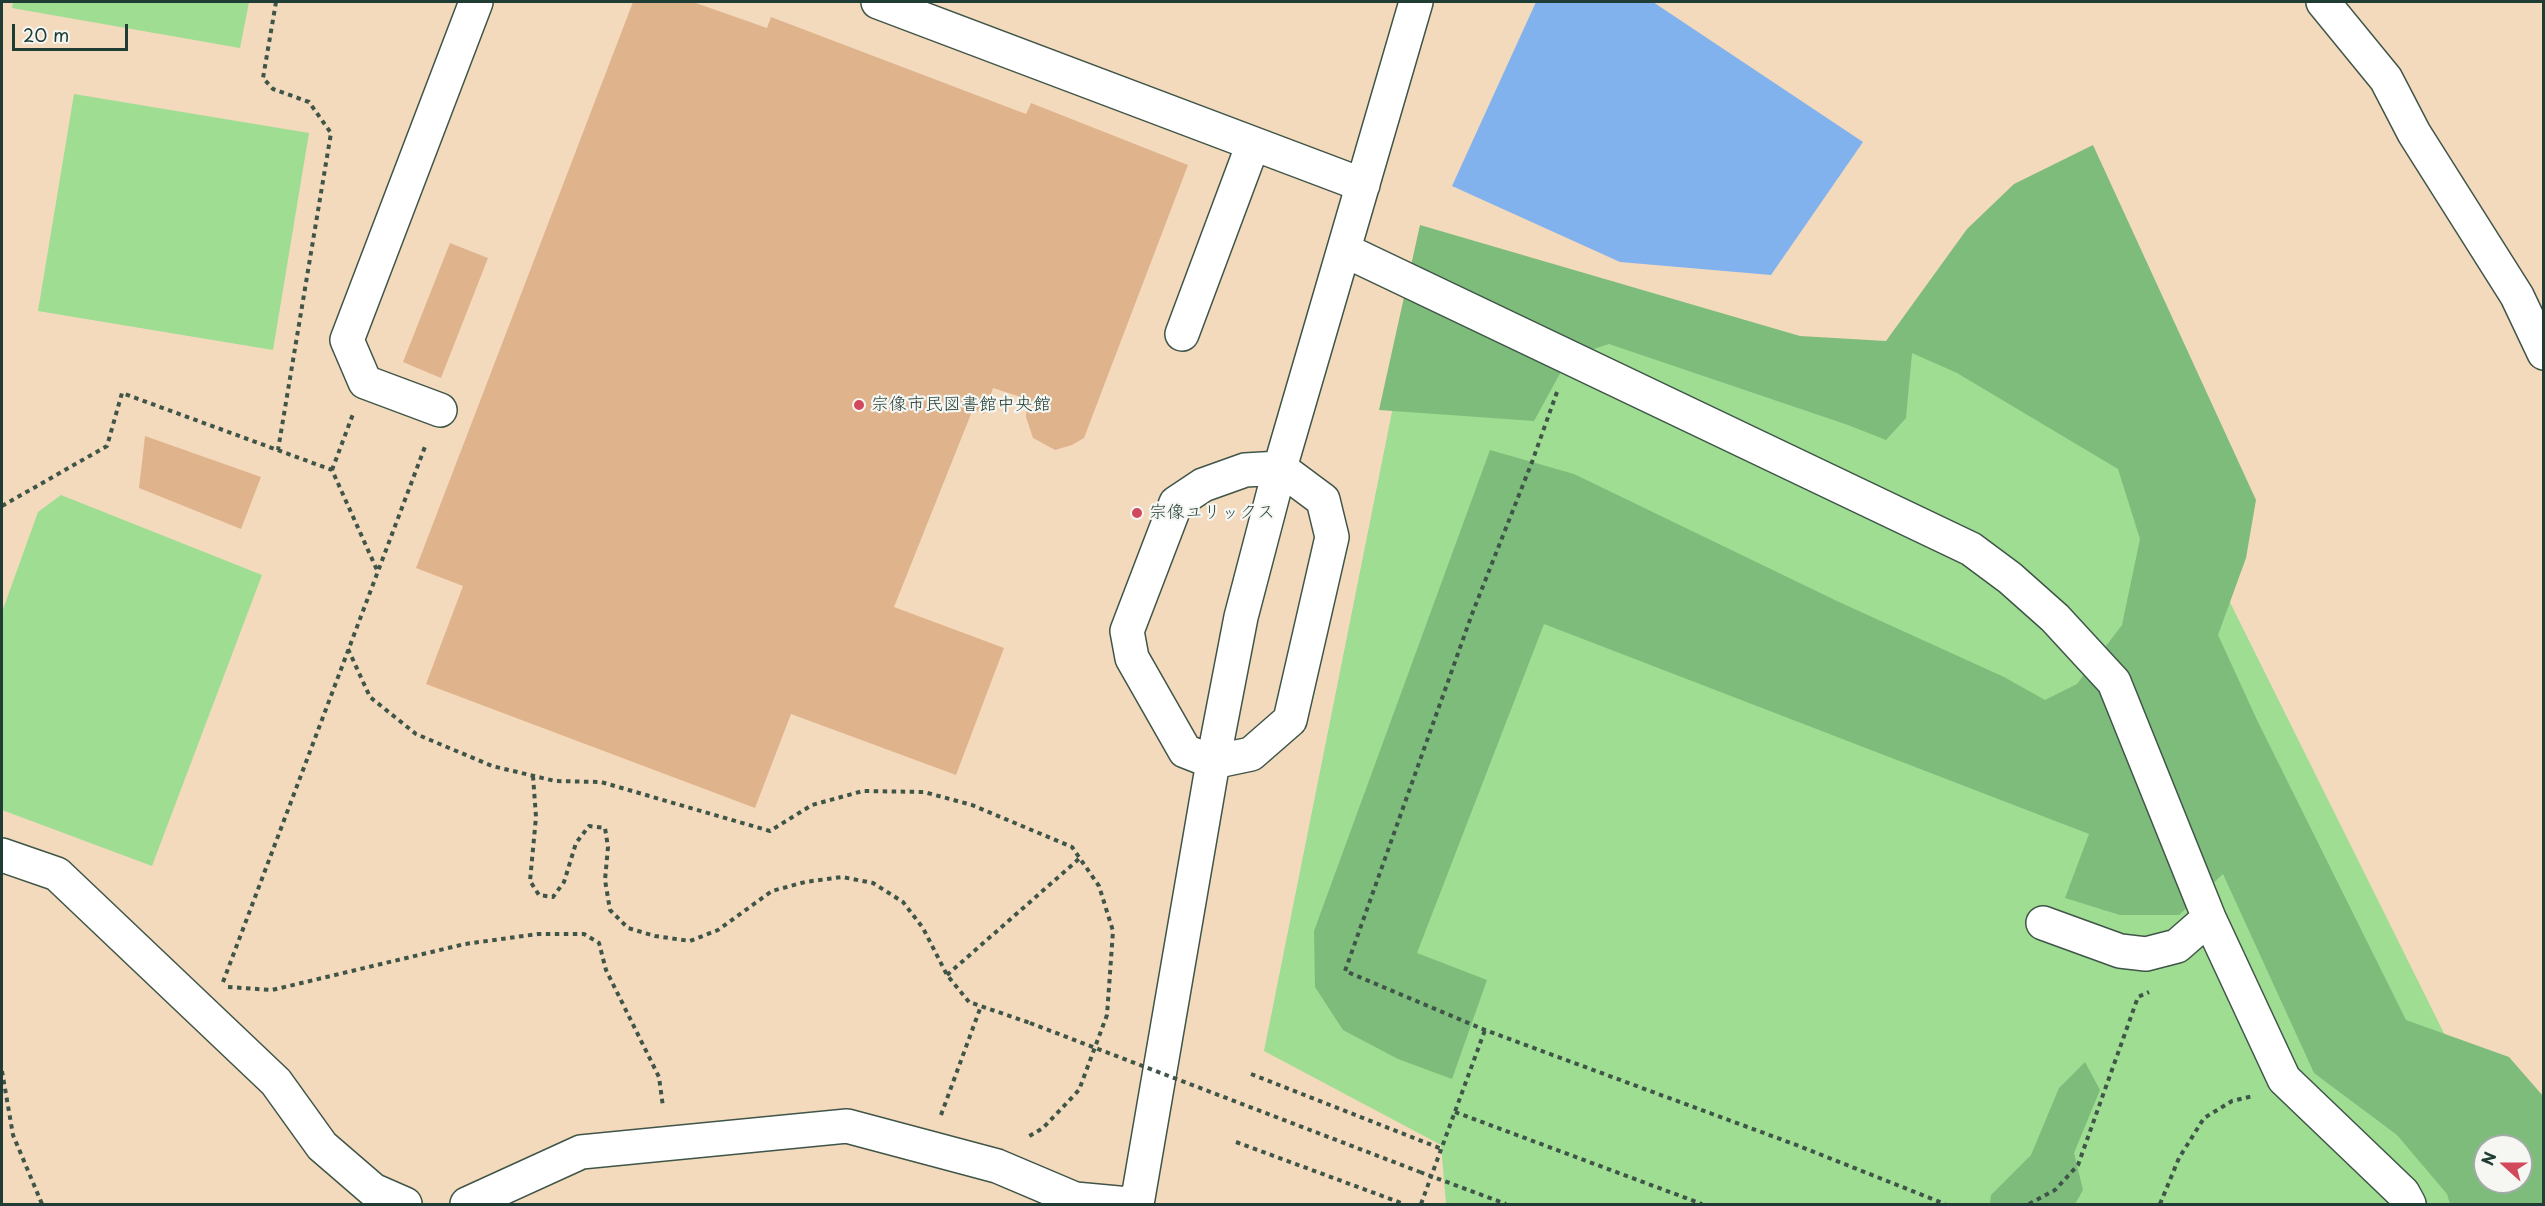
<!DOCTYPE html>
<html>
<head>
<meta charset="utf-8">
<style>
	body { margin:0 }
	#map { position:relative; width:2545px; height:1206px; overflow:hidden; background:#f4dabc; font-family:"Playpen Sans",sans-serif }
	canvas { display:block }
	.frame { position:absolute; inset:0; border:3px solid #1f3d34; pointer-events:none }
	.north { position:absolute; left:2473px; top:1134px; width:60px; height:60px; box-sizing:border-box; background:#f6f6f2; border:2px solid #a0aca6; border-radius:50%; rotate:291deg; font-size:16px; font-weight:700; line-height:24px; text-align:center; color:#1f3d34 }
	.north::after { content:''; display:block; margin:auto; width:21px; height:27px; background:#d1495b; clip-path:polygon(50% 0,100% 100%,50% 72%,0 100%) }
	.scale { position:absolute; left:12px; top:24px; width:116px; height:27px; box-sizing:border-box; border:3px solid #1f3d34; border-top:0; padding-left:8px; font-size:18px; line-height:21px; white-space:nowrap; color:#1f3d34; -webkit-text-stroke:4px #f6f6f2; paint-order:stroke }
</style>
</head>
<body>
<div id="map">
<canvas width="2545" height="1206"></canvas>
<div class="frame"></div>
<div class="north">N</div>
<div class="scale">20 m</div>
</div>
<script>
const ctx = document.querySelector('canvas').getContext('2d');
ctx.lineJoin = 'round';
function fill(path, color) { ctx.fillStyle = color; ctx.fill(path, 'evenodd'); }
const shape = rows => new Path2D(rows.map(r => 'M' + r).join(''));
function trace(path, color, width, dash) { ctx.strokeStyle = color; ctx.lineWidth = width; ctx.lineCap = dash ? 'butt' : 'round'; ctx.setLineDash(dash || []); ctx.stroke(path); }
function write(font, color, halo, rows, align = 'center') {
  ctx.font = font + ' "Playpen Sans","Klee One",sans-serif'; ctx.lineWidth = 4.5; ctx.setLineDash([]); ctx.textBaseline = 'middle'; ctx.strokeStyle = halo; ctx.fillStyle = color; for (const [text, x, y, turn = 0] of rows) {
    ctx.save(); ctx.translate(x, y); ctx.rotate((+turn || 0) * Math.PI / 180); ctx.textAlign = isNaN(turn) ? turn : align; if (halo) ctx.strokeText(text, 0, 0); ctx.fillText(text, 0, 0); ctx.restore();
  }
}
const green = shape([
	[13,2,249,2,240,48,12,8],
	[74,94,309,133,273,350,38,311],
	[2053,246,2500,1146,2485,1146,2485,1182,2525,1204,1446,1204,1441,1145,1264,1051,1425,247,1872,372],
	[61,495,262,575,152,866,2,810,2,612,38,512]
]);
const forest = shape([
	[2093,145,2256,500,2246,558,2218,635,2257,720,2406,1020,2509,1057,2543,1096,2543,1204,2450,1204,2447,1194,2397,1135,2314,1073,2223,874,2179,915,2120,915,2065,898,2089,834,1544,624,1417,953,1487,980,1452,1079,1398,1059,1343,1030,1315,987,1314,931,1490,450,1574,474,1839,602,2004,677,2045,700,2077,684,2122,625,2140,539,2118,469,1957,373,1912,353,1906,418,1886,440,1848,425,1609,344,1569,357,1534,421,1379,410,1420,225,1800,336,1886,341,1967,229,2014,184],
	[2485,1146,2521,1146,2521,1182,2485,1182],
	[2085,1062,2100,1090,2074,1153,2083,1190,2075,1204,1990,1204,1991,1195,2031,1155,2059,1088]
]);
const water = shape([
	[1536,2,1653,2,1863,142,1771,275,1620,262,1452,186]
]);
const building = shape([
	[633,2,693,2,767,28,771,17,1026,114,1031,103,1188,165,1084,438,1072,445,1055,450,1033,438,1026,417,1027,399,993,388,984,414,973,409,894,607,1004,648,956,775,791,714,755,808,426,684,463,586,416,568],
	[450,243,488,258,441,378,403,362],
	[145,436,261,477,241,529,139,488]
]);
const path = shape([
	[276,2,263,78,273,89,309,102,331,133,278,450],
	[1557,392,1532,462,1472,614,1345,971,1485,1030,1799,1146,1945,1204],
	[332,470,353,414],
	[2,506,107,446,122,393,332,470,377,570],
	[348,649,370,697,416,734,492,766,555,781,601,782,770,831,812,805,863,791,924,792,972,805,1072,847,1099,886,1113,931,1107,1015,1079,1090,1043,1128,1026,1138],
	[533,776,536,817,530,881,539,895,553,897,564,882,576,843,589,826,605,828,608,847,605,880,610,910,628,928,655,936,690,941,718,930,772,891,805,882,842,877,873,883,903,902,923,928,947,975,969,1002,1030,1023],
	[947,975,1080,858],
	[223,982,426,444],
	[228,987,272,990,465,944,538,934,584,934,599,943,606,970,659,1077,663,1107],
	[2,1071,13,1135,42,1204],
	[1251,1074,1442,1149],
	[1455,1112,1702,1204],
	[941,1115,981,1006],
	[1236,1142,1404,1204],
	[1420,1172,1506,1204],
	[1421,1204,1485,1030],
	[2029,1204,2055,1190,2078,1165,2138,997,2149,992],
	[2160,1204,2179,1158,2204,1118,2232,1101,2253,1096]
]);
const minor = shape([
	[878,2,1363,185],
	[2323,2,2386,79,2414,133,2517,296,2544,353],
	[1344,250,1971,549,2010,578,2055,618,2114,682,2209,918,2284,1079,2403,1193,2409,1204],
	[1182,334,1253,144],
	[440,410,365,382,347,340,476,2],
	[1280,468,1323,500,1332,537,1290,720,1251,754,1213,762,1185,751,1132,658,1127,631,1176,503,1203,485,1245,470,1280,468],
	[2,855,57,874,276,1082,322,1146,373,1190,405,1204],
	[2043,923,2120,951,2146,954,2177,946,2209,918],
	[467,1204,581,1152,847,1126,997,1166,1075,1199,1129,1204],
	[1137,1204,1213,762,1241,617,1280,468,1416,2]
]);
const pathBridge = shape([
	[1030,1023,1420,1172]
]);
const markers = [
	[859,405,6,"#d1495b"],
	[1137,513,6,"#d1495b"]
];
const poiNames = [
	["宗像市民図書館中央館",871,405],
	["宗像ユリックス",1149,513]
];
fill(green, '#9edd92');
fill(forest, '#7ebc7c');
fill(water, '#81b2ed');
fill(building, '#dfb48d');
trace(minor, '#3f5548', 36);
trace(path, '#3f5548', 4, [4.5, 4.5]);
trace(minor, '#fff', 33);
trace(pathBridge, '#3f5548', 4, [4.5, 4.5]);
for (const [x, y, r, color] of markers) { const dot = new Path2D(); dot.arc(x, y, r, 0, 2 * Math.PI); ctx.fillStyle = color; ctx.fill(dot); trace(dot, '#f6f6f2', 2); }
write('18px', '#1f3d34', '#f6f6f2', poiNames, 'left');
</script>
</body>
</html>
